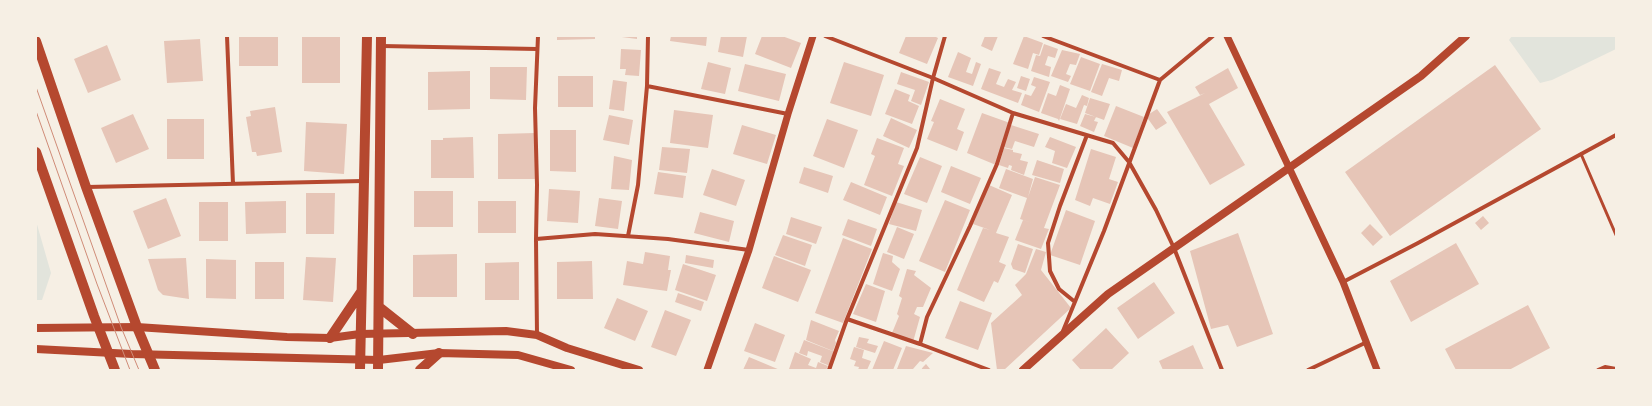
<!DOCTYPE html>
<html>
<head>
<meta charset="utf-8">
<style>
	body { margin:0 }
	#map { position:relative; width:1652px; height:406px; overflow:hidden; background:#f6efe4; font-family:"Titillium Web",sans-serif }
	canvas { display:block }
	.frame { position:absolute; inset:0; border:37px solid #f6efe4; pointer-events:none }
</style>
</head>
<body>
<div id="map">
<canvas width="1652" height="406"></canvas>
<div class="frame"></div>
</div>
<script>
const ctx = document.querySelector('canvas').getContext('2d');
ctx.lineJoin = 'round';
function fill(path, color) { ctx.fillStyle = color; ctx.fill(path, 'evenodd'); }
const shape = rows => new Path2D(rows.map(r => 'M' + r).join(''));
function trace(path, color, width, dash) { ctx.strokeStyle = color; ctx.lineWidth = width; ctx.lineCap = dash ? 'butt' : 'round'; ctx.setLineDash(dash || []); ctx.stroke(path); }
const green = shape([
	[1512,36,1616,36,1616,49,1552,80,1540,83,1509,40],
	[36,221,51,273,42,300,36,300]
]);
const building = shape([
	[239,36,278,36,278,66,239,66],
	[302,36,340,36,340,83,302,83],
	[557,36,595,36,595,39,557,40],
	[614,36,637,36,637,39],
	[671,36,707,36,706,46,670,41],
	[721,36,747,36,743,57,718,52],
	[762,36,782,36,801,43,791,68,755,54],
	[906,36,934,36,938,38,927,64,899,53],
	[985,36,998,36,992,51,981,46],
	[1024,36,1043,43,1039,55,1033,53,1028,69,1013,64],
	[200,39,203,81,167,83,164,41],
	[1044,44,1058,49,1055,58,1048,56,1045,65,1051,67,1049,77,1031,71,1036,55,1040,56],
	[107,45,121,80,88,93,74,59],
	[621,49,641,50,639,76,625,75,626,69,620,69],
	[1062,50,1080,54,1076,65,1070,64,1066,74,1071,76,1068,82,1051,76],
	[958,52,971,58,966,72,972,74,976,62,981,64,973,86,948,77],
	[1081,57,1100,64,1090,91,1070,84],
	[708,62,731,68,725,94,701,89],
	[844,62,884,75,871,116,830,103],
	[745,64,786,74,779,101,738,91],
	[1102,64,1122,70,1119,81,1109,78,1102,96,1091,92],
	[1495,65,1541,129,1390,236,1345,172],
	[490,67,527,67,526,100,490,99],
	[989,68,1001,72,996,84,1004,87,1008,79,1016,82,1012,90,1022,93,1018,103,981,89],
	[1228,68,1238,88,1209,104,1245,165,1210,185,1167,112,1205,93,1200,95,1195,87],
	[470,71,470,109,428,110,428,72],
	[901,72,929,82,921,105,911,101,915,90,897,84],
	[558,76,593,76,593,107,558,107],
	[1021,76,1030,79,1026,91,1017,88],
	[1034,77,1050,82,1039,112,1021,105,1025,94,1031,96,1036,87,1031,85],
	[613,80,627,82,624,111,609,109],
	[1060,85,1070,89,1059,121,1058,119,1041,113,1048,93,1056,96],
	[895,89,910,95,908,101,919,106,912,124,885,114],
	[1082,95,1089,98,1087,106,1084,105,1077,124,1060,119,1066,104,1076,108],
	[1090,98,1110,104,1104,120,1085,113],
	[940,99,965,109,957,129,964,132,957,151,927,139,934,122,931,121],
	[1116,106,1144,117,1133,148,1104,136],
	[275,107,282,152,257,156,256,152,252,152,246,117,251,116,250,111],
	[1157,109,1167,123,1156,130,1146,116],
	[674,110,713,115,708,148,670,143],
	[982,113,1010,123,996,165,967,153],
	[133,114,149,149,116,163,101,128],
	[1085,114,1096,117,1094,121,1098,122,1094,132,1080,126],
	[609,115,633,120,629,145,603,140],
	[891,118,917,130,909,148,883,136],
	[167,119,204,119,204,159,167,159],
	[827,119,858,130,844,168,813,156],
	[306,122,347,124,344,174,304,171],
	[742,125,776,135,767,164,733,154],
	[1011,125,1039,134,1034,147,1015,141,1012,149,1003,147],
	[550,130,576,130,576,172,550,171],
	[535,133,535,179,498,179,498,134],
	[473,137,474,178,431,178,431,140,443,140,443,138],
	[1050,137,1076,147,1067,168,1052,163,1055,151,1045,147],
	[877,138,904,148,898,164,904,166,892,196,864,185,875,156,871,154],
	[662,147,690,149,687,173,659,170],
	[1004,148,1013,150,1013,152,1022,154,1020,160,1028,162,1024,175,1011,170,1012,166,1009,165,1008,168,999,165],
	[1091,149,1116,157,1109,179,1118,182,1110,204,1093,198,1090,206,1075,200],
	[614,156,632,160,629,190,611,189],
	[920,157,942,166,927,203,904,194],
	[1037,160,1064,169,1060,183,1032,175],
	[951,166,981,178,970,204,941,192],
	[804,167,833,176,828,193,799,183],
	[712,169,745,180,736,206,703,195],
	[1006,169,1033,179,1028,197,1035,177,1060,185,1044,228,1049,229,1041,249,1015,240,1023,220,1039,225,1020,219,1027,198,999,188],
	[658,172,686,176,683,198,654,194],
	[851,182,887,197,880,215,843,200],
	[989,185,1012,195,996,233,1009,237,999,262,1006,265,998,283,994,281,984,302,957,290,983,228,990,230,973,224],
	[549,189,580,191,578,223,547,221],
	[414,191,453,191,453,227,414,227],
	[306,193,335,193,334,234,306,234],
	[166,198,181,236,148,249,133,211],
	[599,198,622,201,618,229,595,226],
	[945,200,970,210,945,272,919,261],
	[286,201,286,233,246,234,245,202],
	[478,201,516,201,516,233,478,233],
	[199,202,228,202,228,241,199,241],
	[896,202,922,210,916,231,889,224],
	[1066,210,1095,221,1080,265,1050,255],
	[700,212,734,221,729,242,694,233],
	[1483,216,1489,223,1481,230,1475,223],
	[791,217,822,227,816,244,786,234],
	[848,219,877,229,871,246,842,235],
	[1370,224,1383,237,1373,246,1361,233],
	[897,227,914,234,904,259,887,252],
	[1238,233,1273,334,1237,347,1228,325,1211,329,1190,251],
	[783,235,812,245,805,266,775,255],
	[843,238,872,249,843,323,815,313],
	[1456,243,1479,284,1411,322,1390,281],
	[1018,244,1033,249,1025,273,1013,269,1011,264],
	[1036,249,1046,252,1041,270,1071,308,1004,370,997,370,991,323,1022,295,1015,285,1026,274],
	[645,252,670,256,668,270,671,270,667,291,623,285,627,261,643,264],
	[883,253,893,256,892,262,900,269,892,291,873,284],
	[457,254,457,297,413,297,413,255],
	[686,255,714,260,713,268,685,263],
	[774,256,811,270,798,302,762,288],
	[306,257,336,258,333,302,303,300],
	[186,258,189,299,163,295,158,290,148,259],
	[206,259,236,260,236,299,206,298],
	[592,261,593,299,557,299,557,262],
	[255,262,284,262,284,299,255,299],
	[519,262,519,300,485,300,485,263],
	[683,264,716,275,707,301,675,290],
	[907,269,916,271,914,275,931,288,923,307,917,307,914,314,920,317,913,342,892,333,899,316,897,314,902,298,899,296],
	[1154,282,1175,313,1138,339,1117,308],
	[866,284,885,291,876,322,853,314],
	[678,293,704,302,701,311,675,302],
	[617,298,648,311,635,341,604,328],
	[960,301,992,313,978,350,945,338],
	[1528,305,1550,348,1509,370,1456,370,1445,349],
	[665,310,691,320,676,356,651,347],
	[811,320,839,331,835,340,836,343,833,351,806,340],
	[755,323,785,335,775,362,744,351],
	[1106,328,1129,353,1111,370,1081,370,1072,360],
	[859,337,869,339,867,343,878,346,875,353,856,347],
	[804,340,835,352,830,366,820,362,822,356,808,351,807,356,799,353],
	[884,341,902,348,893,370,872,370],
	[1193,345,1204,370,1163,370,1159,361],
	[906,346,933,353,923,362,920,361,913,369,914,370,897,369],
	[854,347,864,350,862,358,871,361,867,370,858,370,859,367,854,366,856,361,850,359],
	[795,352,811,359,808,365,816,368,818,362,828,366,826,370,789,369],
	[749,357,780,370,743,370],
	[926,364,930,369,921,370,923,367]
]);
const service = shape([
	[1581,154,1616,235]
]);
const minor = shape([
	[227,36,233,184],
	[825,36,933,78,1013,113,1113,143,1129,162,1156,210,1174,248,1222,370],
	[1043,36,1160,80],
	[382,46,537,49],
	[647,86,788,114],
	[87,187,363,181],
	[628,236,638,185,647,86,648,36],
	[536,239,595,234,668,239,749,250],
	[1343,282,1418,243,1616,135],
	[1075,302,1059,289,1050,271,1048,243,1060,206,1087,135],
	[847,319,920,344],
	[1063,331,1104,231,1160,80,1213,36],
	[537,335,536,239,537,185,535,108,538,36],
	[829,370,847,319,917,148,933,78,945,36],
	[989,370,920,344,927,317,970,226,997,164,1013,113],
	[1308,370,1367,342],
	[1598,370,1605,367,1616,369]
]);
const tertiary = shape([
	[1227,36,1343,282,1377,370],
	[707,370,749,250,788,114,813,36]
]);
const secondary = shape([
	[36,328,137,327,287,337,330,338,360,334,506,331,537,335,567,348,639,370],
	[36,349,132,354,379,360,439,353,518,355,571,370],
	[1023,370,1108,294,1421,76,1466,36]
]);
const primary = shape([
	[36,41,86,187,137,327,155,370],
	[36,152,94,316,115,370],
	[379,307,413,334],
	[330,338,361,292],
	[360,370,367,36],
	[378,370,381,36],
	[420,370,439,353]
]);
const tram = shape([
	[36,87,121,327,139,370],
	[36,111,97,284,130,370]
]);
fill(green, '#e2e4dc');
fill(building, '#e6c5b7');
trace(service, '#b5482f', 3);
trace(minor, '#b5482f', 4);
trace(tertiary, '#b5482f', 7);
trace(secondary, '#b5482f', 8);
trace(primary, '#b5482f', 10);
trace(tram, '#cf8b77', 1);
</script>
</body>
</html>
